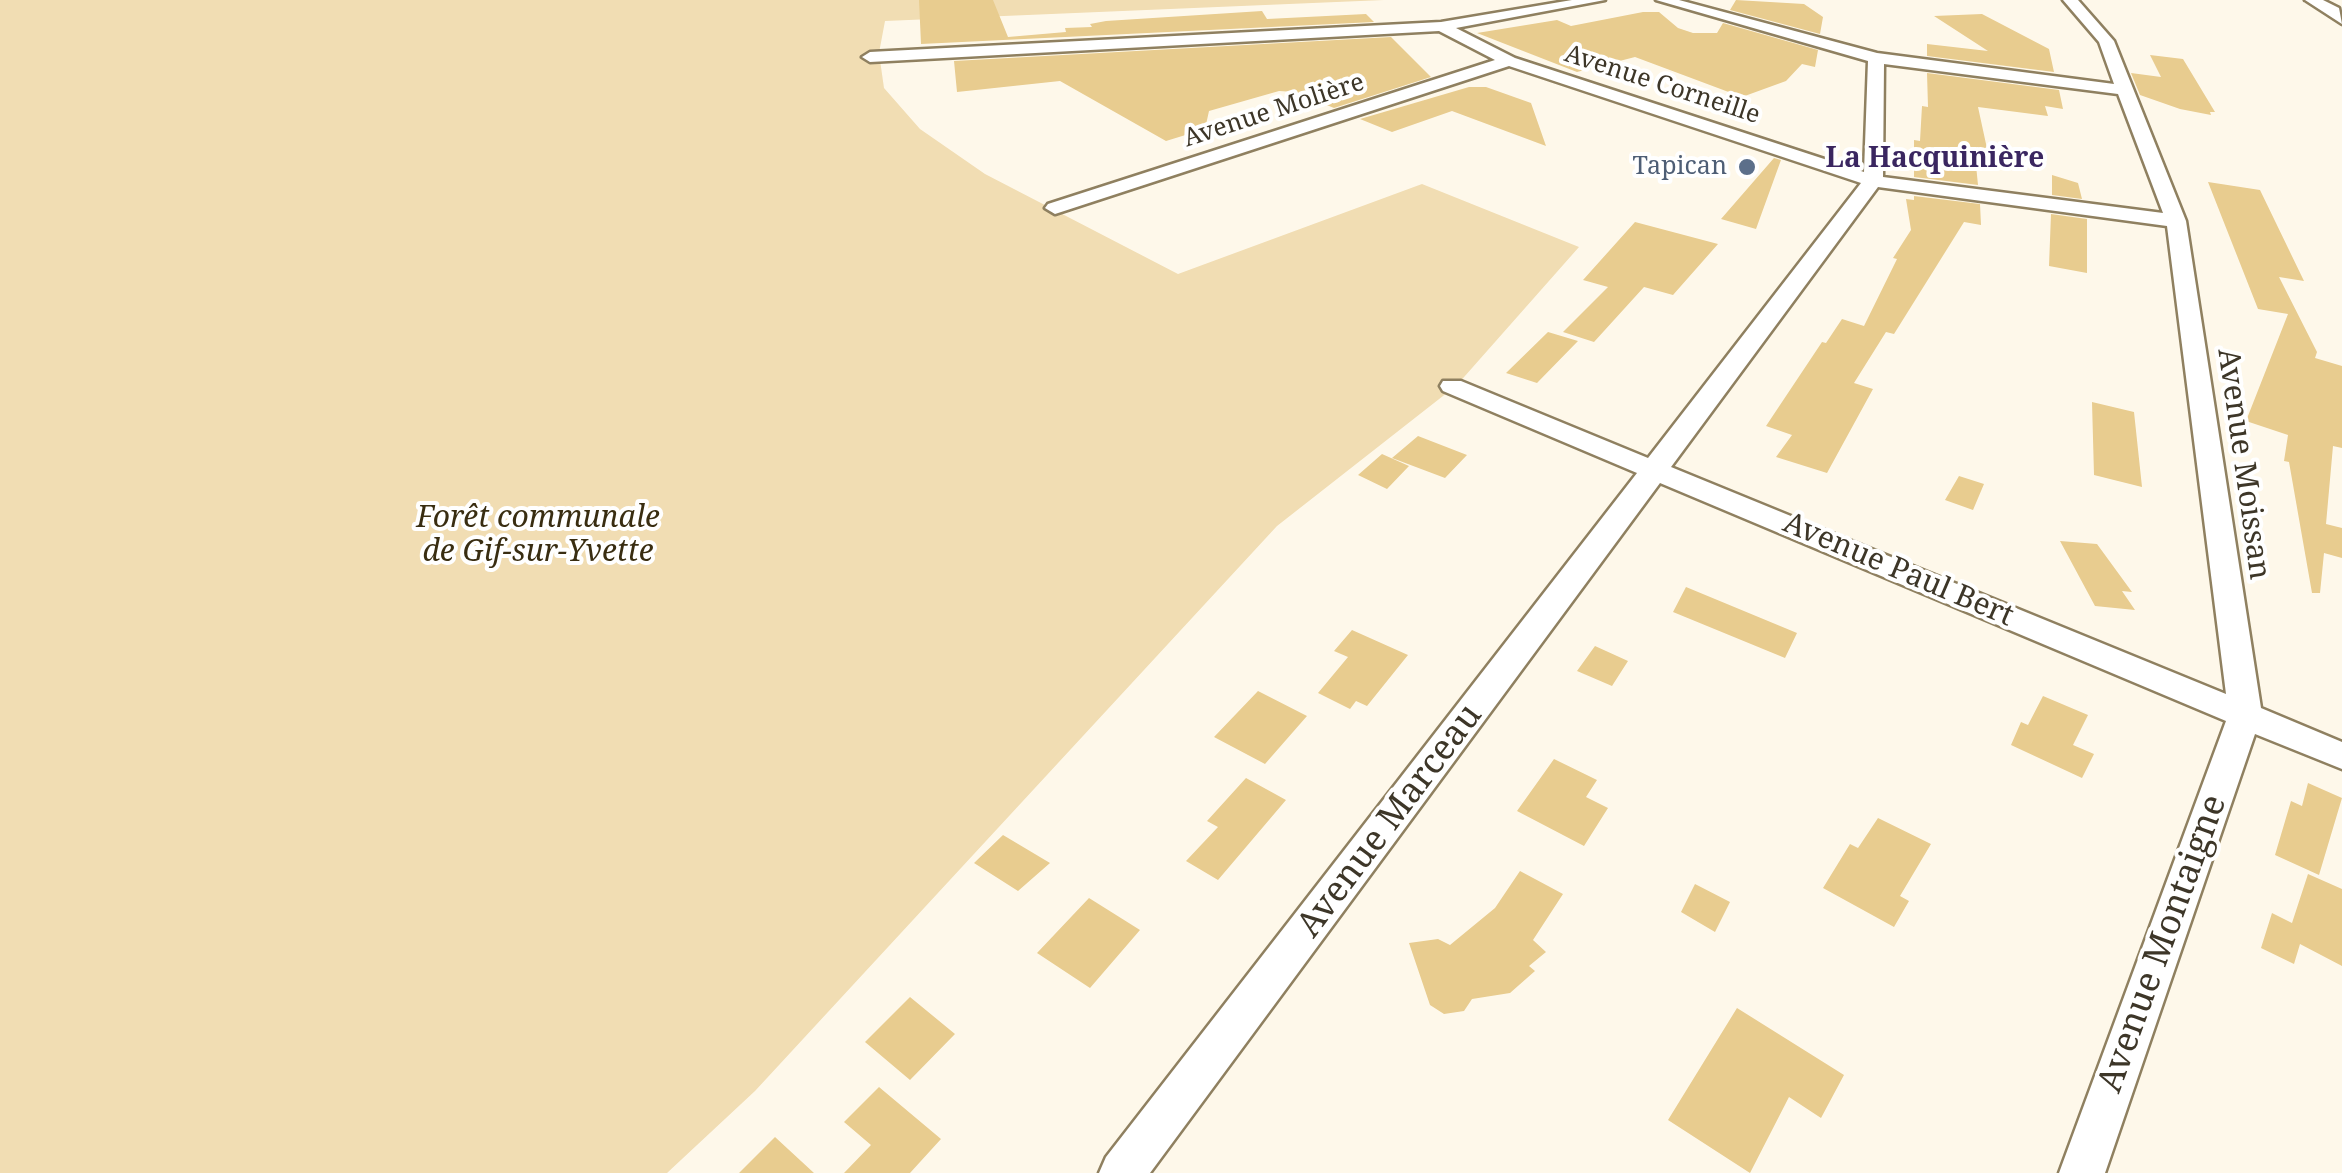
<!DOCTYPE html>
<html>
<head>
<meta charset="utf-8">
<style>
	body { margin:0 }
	canvas { display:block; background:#fef8ea }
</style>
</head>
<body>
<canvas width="2342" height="1173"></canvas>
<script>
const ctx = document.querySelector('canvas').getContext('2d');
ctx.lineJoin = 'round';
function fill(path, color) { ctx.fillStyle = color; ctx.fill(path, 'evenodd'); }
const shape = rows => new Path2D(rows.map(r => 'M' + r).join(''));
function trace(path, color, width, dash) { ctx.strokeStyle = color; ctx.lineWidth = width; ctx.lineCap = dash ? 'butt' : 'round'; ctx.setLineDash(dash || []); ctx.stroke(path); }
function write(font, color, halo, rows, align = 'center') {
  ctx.font = font + ' "Noto Serif",serif'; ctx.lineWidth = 8; ctx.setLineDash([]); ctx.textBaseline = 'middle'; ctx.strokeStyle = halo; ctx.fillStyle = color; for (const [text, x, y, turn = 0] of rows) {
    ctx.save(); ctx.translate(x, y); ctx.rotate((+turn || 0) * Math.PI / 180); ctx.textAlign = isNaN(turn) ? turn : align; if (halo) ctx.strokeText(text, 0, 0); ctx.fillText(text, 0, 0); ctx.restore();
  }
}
const green = shape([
	[0,0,1384,0,885,21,879,53,884,88,920,129,985,174,1178,274,1422,184,1579,247,1457,385,1277,526,755,1091,667,1173,0,1173]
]);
const building = shape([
	[919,0,993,0,1008,37,1066,32,1065,28,1092,27,1090,24,1106,21,1262,11,1267,19,1366,14,1374,22,921,44],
	[1736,0,1804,4,1823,17,1820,34,1730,10],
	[1643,12,1659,12,1678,28,1693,33,1717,33,1723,23,1818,50,1815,67,1802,64,1786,81,1742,97,1635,57,1577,72,1477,33,1557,20,1571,26],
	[1982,14,2049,49,2054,72,1927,56,1927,44,1988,51,1934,16],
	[1391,37,1431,77,1334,108,1295,92,1279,91,1209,111,1205,129,1166,141,1060,81,957,92,954,61],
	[2150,55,2183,59,2215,112,2210,112,2211,115,2180,109,2140,95,2131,73,2161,77],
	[1927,73,2059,90,2063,109,2045,106,2048,116,1978,107,1991,167,1976,165,1978,185,1914,177,1914,140,1920,141,1922,106,1928,107],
	[1469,87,1486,87,1531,103,1546,146,1452,111,1392,132,1360,119],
	[1774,158,1781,160,1756,229,1721,219],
	[2052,175,2078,183,2082,199,2052,195],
	[2208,182,2260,190,2304,281,2279,277,2317,352,2315,358,2342,366,2342,448,2333,446,2326,524,2342,528,2342,558,2324,553,2320,593,2312,593,2289,462,2284,461,2288,435,2246,421,2288,314,2258,309],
	[1914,196,1980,204,1981,225,1964,222,1894,334,1886,332,1854,383,1873,389,1827,473,1776,457,1792,435,1766,426,1822,342,1826,343,1842,319,1864,326,1897,259,1893,258,1911,230,1906,199,1914,200],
	[2051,214,2087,219,2087,273,2049,266],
	[1635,222,1718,244,1673,295,1644,287,1594,342,1563,332,1608,287,1583,280],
	[1548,332,1578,341,1537,383,1506,373],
	[2092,402,2134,412,2142,487,2094,475],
	[1418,436,1467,455,1445,478,1392,458],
	[1382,454,1409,466,1387,489,1358,475],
	[1959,476,1984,484,1973,510,1945,500],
	[2060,541,2097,544,2132,592,2122,591,2135,610,2095,606],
	[1686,587,1797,633,1785,658,1673,612],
	[1352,630,1408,655,1367,706,1356,701,1350,709,1318,693,1348,657,1334,651],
	[1595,646,1628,661,1612,686,1577,671],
	[1258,691,1307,716,1265,764,1214,737],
	[2043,696,2088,715,2073,745,2094,754,2082,778,2011,745,2021,722,2028,725],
	[1554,759,1597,780,1586,797,1608,808,1584,846,1517,811],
	[1246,778,1286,800,1218,880,1186,861,1218,827,1207,821],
	[2308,783,2342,798,2319,875,2275,855,2291,801,2302,806],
	[1878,818,1931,844,1900,896,1909,901,1894,927,1823,888,1850,844,1858,848],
	[1003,835,1050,863,1018,891,974,863],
	[1520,871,1563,894,1533,940,1546,952,1529,966,1535,971,1510,993,1472,999,1464,1011,1444,1014,1430,1005,1409,943,1438,939,1450,945,1495,908],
	[2308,874,2342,889,2342,966,2300,944,2294,964,2261,948,2272,913,2292,923],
	[1695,884,1730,902,1715,932,1681,912],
	[1089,898,1140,930,1090,988,1037,953],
	[910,997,955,1034,910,1080,865,1042],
	[1737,1008,1844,1075,1821,1118,1789,1097,1750,1173,1668,1120],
	[879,1087,941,1139,910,1173,844,1173,871,1145,844,1122],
	[775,1137,814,1173,739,1173]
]);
const street = shape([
	[1572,0,1605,0,1456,28,1515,58,1864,172,1868,61,1656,0,1679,0,1877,53,2114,84,2099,42,2063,0,2078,0,2114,41,2186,221,2261,708,2342,742,2342,769,2255,734,2105,1173,2059,1173,2226,721,1660,483,1150,1173,1099,1173,1106,1157,1637,473,1443,391,1440,386,1443,381,1461,381,1648,458,1861,183,1509,66,1055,214,1045,208,1048,204,1495,60,1439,31,870,62,862,57,870,52,1441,22,1572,0],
	[1884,64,2118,94,2163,213,1883,177,1884,64],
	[1878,187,2167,226,2226,694,1671,467,1878,187],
	[2305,0,2323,0,2339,8,2342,24,2305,0]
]);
const markers = [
	[1747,167,10,"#5c6f8a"]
];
const farStreetnames = [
	["Avenue Corneille",1662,85,18],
	["Avenue Molière",1274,111,-18]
];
const farServicenames = [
	["Tapican",1727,167]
];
const farNeighbourhoodnames = [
	["La Hacquinière",1935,159]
];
const streetNames = [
	["Avenue Moissan",2243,464,82],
	["Avenue Paul Bert",1898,570,23]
];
const parkNames = [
	["Forêt communale",538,518],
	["de Gif-sur-Yvette",538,552]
];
const nearStreetnames = [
	["Avenue Marceau",1390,821,-53],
	["Avenue Montaigne",2163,944,-70]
];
fill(green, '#f1ddb3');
fill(building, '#e8cc8f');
trace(street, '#8f8060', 5);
fill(street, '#fff');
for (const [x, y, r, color] of markers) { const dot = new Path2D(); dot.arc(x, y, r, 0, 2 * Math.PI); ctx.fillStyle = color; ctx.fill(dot); trace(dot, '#fff', 4); }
write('25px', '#3d3628', '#fff', farStreetnames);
write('25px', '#4e5e75', '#fff', farServicenames, 'right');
write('bold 28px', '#3a2660', '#fff', farNeighbourhoodnames);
write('30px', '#3d3628', '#fff', streetNames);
write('italic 30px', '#392d11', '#fff', parkNames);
write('35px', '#3d3628', '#fff', nearStreetnames);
</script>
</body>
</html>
